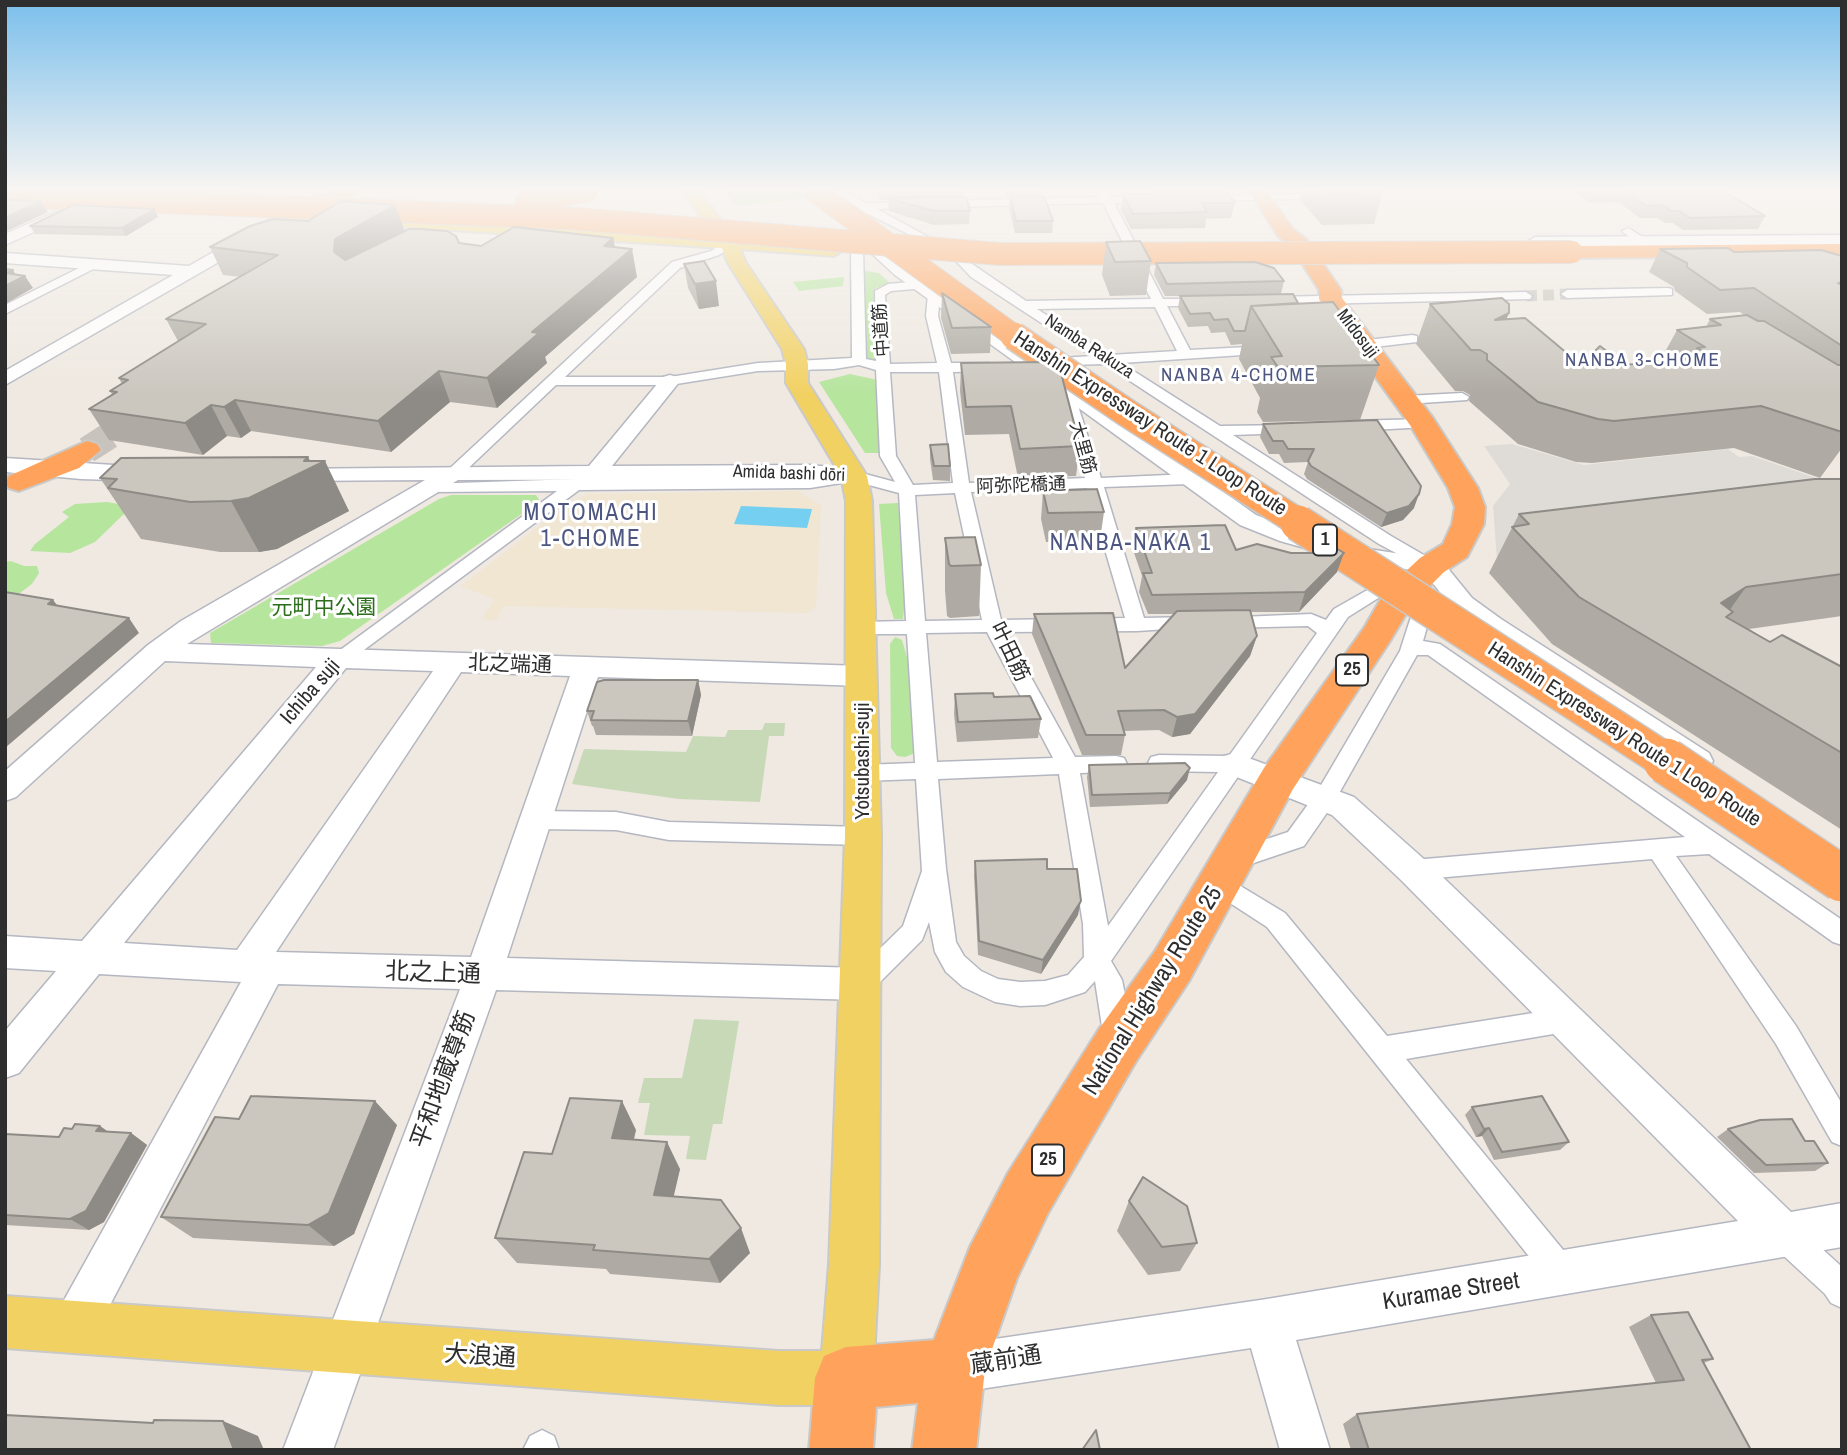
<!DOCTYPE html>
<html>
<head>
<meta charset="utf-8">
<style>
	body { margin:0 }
	#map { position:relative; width:1847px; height:1455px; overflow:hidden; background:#efe9e1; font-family:"Archivo Narrow",sans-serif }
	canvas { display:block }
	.frame { position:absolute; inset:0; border:7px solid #2e2e2e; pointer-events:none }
</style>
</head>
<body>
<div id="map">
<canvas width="1847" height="1455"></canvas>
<div class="frame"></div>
</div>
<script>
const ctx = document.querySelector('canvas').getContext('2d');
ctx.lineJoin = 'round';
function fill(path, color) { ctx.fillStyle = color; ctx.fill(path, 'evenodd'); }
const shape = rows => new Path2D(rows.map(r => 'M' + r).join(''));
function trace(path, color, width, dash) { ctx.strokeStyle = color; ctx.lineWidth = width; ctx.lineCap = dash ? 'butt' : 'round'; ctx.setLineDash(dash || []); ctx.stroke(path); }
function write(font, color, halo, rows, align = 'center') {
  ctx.font = font + ' "Archivo Narrow","Noto Sans JP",sans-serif'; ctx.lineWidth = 6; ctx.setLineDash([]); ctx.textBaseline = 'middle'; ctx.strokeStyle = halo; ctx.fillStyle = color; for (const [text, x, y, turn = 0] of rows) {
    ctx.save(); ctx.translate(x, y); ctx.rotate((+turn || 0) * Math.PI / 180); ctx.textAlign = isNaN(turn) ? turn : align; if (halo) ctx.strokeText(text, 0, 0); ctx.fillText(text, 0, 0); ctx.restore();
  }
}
const education = shape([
	[798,491,821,505,816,607,809,613,504,606,496,620,482,619,494,599,461,586,570,502,588,494]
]);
const green = shape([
	[724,191,799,191,810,198,735,206],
	[865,271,879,273,891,284,876,288,874,292,877,359,874,360,866,359],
	[844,277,843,286,799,291,793,282],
	[850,374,878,380,880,453,865,453,819,382],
	[451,495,536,495,540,501,340,641,322,646,211,643,210,633,439,499],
	[107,502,124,505,127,511,95,542,70,553,30,551,35,544,69,517,62,512,75,504],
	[898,503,906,592,903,619,894,619,886,593,879,504],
	[11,561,24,566,37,566,39,573,32,584,5,604,5,562],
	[895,637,902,640,911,671,917,747,913,754,905,757,897,756,891,748,890,644]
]);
const cemetery = shape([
	[765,723,785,723,784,736,769,736,760,802,679,799,572,784,584,749,686,752,693,736,725,737,728,730,762,730],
	[694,1019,739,1021,722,1124,713,1124,706,1160,686,1159,690,1136,644,1135,650,1103,638,1103,644,1078,682,1078]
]);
const plaza = shape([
	[1512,444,1584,465,1728,449,1739,457,1752,456,1825,481,1782,525,1497,560,1493,506,1510,484,1484,446]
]);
const water = shape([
	[741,506,812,509,807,528,734,524]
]);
const streetTunnel = shape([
	[1526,296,1567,294]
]);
const highwayTunnel = shape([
	[87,450,151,409]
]);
const street = shape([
	[832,191,844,191,866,203,1100,197,1097,191,1107,191,1110,197,1149,196,1154,199,1149,202,1114,203,1136,245,1130,248,1124,245,1103,203,877,209,932,239,932,243,928,244,856,208,832,191],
	[1301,194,1301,198,1297,199,1202,201,1197,198,1202,195,1301,194],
	[1628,228,1646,239,1646,243,1638,243,1624,233,1622,231,1628,228],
	[725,242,735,244,719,255,680,268,565,377,670,377,758,363,852,358,851,251,857,248,863,251,866,359,876,361,875,291,888,284,921,281,925,282,925,288,891,291,885,295,890,364,937,363,926,316,928,294,934,290,940,294,938,316,951,363,989,363,996,367,989,371,953,372,969,483,1085,478,1059,390,1066,386,1073,390,1101,478,1190,474,1198,479,1190,484,1104,487,1144,618,1192,617,1199,619,1201,623,1199,627,1137,631,1006,632,1075,757,1116,756,1124,758,1127,764,1124,770,1116,772,1080,773,1108,926,1218,772,1159,771,1151,769,1148,763,1151,757,1159,755,1229,756,1317,633,1308,626,1225,628,1218,626,1216,622,1218,618,1311,614,1326,620,1334,609,1392,576,1404,576,1407,580,1348,617,1111,961,1122,980,1128,1010,1131,1033,1127,1042,1117,1046,1107,1042,1103,1033,1095,981,1085,992,1045,1005,1020,1006,995,1002,963,987,946,972,935,952,929,922,922,940,870,992,861,996,852,992,848,984,852,976,903,926,922,871,916,779,863,781,855,779,852,773,855,767,863,765,915,763,907,634,862,634,855,632,852,628,855,624,862,622,906,621,899,493,854,481,810,488,579,490,345,664,331,664,328,659,557,491,432,492,426,490,424,487,426,484,577,479,810,478,854,471,895,482,880,456,876,370,859,365,834,369,758,371,670,385,556,385,459,477,447,477,445,474,447,471,672,262,711,251,725,242],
	[890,372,939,372,953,483,913,485,896,456,890,372],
	[1087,488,1125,618,1001,620,971,492,1087,488],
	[955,493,982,620,925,621,915,495,955,493],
	[987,632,1053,758,937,762,926,633,987,632],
	[1059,774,1083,924,1084,957,1068,975,1045,981,1020,982,998,979,981,971,964,956,956,942,946,869,938,779,1059,774],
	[962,257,1026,301,1151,299,1132,262,1138,258,1144,262,1163,299,1210,299,1210,305,1206,306,1167,306,1190,350,1268,346,1275,350,1273,353,1121,363,1220,426,1293,425,1296,428,1288,433,1233,435,1391,536,1441,565,1438,569,1426,569,1379,544,1104,364,1040,366,1038,363,1045,359,1092,356,971,277,956,261,962,257],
	[1155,307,1177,351,1109,355,1037,309,1155,307],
	[93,261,103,264,5,314,5,305,93,261],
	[1668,288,1672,289,1672,295,1567,298,1561,294,1567,290,1668,288],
	[1526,292,1532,296,1530,299,1269,305,1263,301,1269,297,1526,292],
	[1412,335,1417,336,1417,342,1349,350,1342,346,1349,342,1412,335],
	[1462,393,1469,397,1467,400,1406,404,1399,400,1406,396,1462,393],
	[1423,419,1428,421,1431,424,1428,427,1352,431,1344,426,1352,421,1423,419],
	[1427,589,1436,595,1423,641,1440,644,1842,920,1842,945,1833,942,1709,854,1676,856,1796,1026,1842,1104,1842,1146,1832,1142,1776,1044,1652,859,1413,880,1405,877,1401,870,1405,863,1413,860,1685,837,1428,655,1417,655,1333,804,1304,846,1233,870,1225,867,1221,860,1225,853,1288,832,1317,792,1400,651,1418,595,1427,589],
	[535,811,616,812,669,822,863,827,871,830,875,836,871,842,863,845,669,840,616,830,535,829,527,826,524,820,527,814,535,811],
	[1219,873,1285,913,1387,1036,1565,1008,1574,1011,1578,1020,1574,1029,1565,1032,1406,1059,1573,1262,1578,1273,1573,1284,1562,1289,1551,1284,1267,927,1210,890,1207,883,1210,876,1219,873],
	[1784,1219,1795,1224,1842,1267,1842,1308,1831,1303,1825,1294,1773,1246,1768,1235,1773,1224,1784,1219],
	[542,1430,554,1436,559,1450,523,1450,530,1436,542,1430]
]);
const secondary = shape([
	[323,191,339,191,303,217,283,225,5,385,5,371,173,275,5,263,5,253,189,266,271,219,293,211,323,191],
	[69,206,74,208,77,211,74,214,5,245,5,234,69,206],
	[872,232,878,234,886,251,907,267,1256,515,1298,531,1355,547,1441,560,1472,598,1501,619,1709,753,1713,761,1709,769,1698,772,1687,769,1481,631,1454,610,1424,572,1344,559,1280,541,1240,525,895,275,871,253,864,237,872,232],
	[1842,235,1842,245,1535,247,1527,242,1535,237,1842,235],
	[670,375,677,377,680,381,612,466,809,465,854,469,862,471,865,476,862,481,854,483,809,479,458,480,187,644,862,666,872,669,876,676,872,683,862,686,598,677,507,958,861,968,874,972,879,984,874,996,861,1000,496,990,333,1450,283,1450,460,989,278,984,90,1343,74,1350,58,1343,51,1327,58,1311,241,982,99,974,19,1073,5,1078,5,1031,56,971,5,968,5,936,82,941,316,667,165,661,16,797,5,801,5,771,148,645,181,621,425,480,292,481,284,479,281,474,284,469,589,466,663,377,670,375],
	[346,668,433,671,237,950,124,943,346,668],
	[461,672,570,676,471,957,276,952,461,672],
	[5,458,145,467,153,469,156,474,153,479,145,481,81,479,5,472,5,458],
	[1235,753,1354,797,1425,860,1791,1212,1842,1203,1842,1247,1296,1340,1330,1450,1280,1450,1251,1348,954,1393,937,1386,930,1369,937,1352,954,1345,1267,1299,1738,1221,1401,880,1332,815,1224,772,1220,764,1224,756,1235,753]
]);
const primary = shape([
	[154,191,234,191,240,195,232,200,162,196,154,191],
	[683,191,699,191,734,238,834,244,843,250,834,256,740,249,746,263,804,349,808,364,808,383,867,476,872,501,881,836,879,1265,873,1378,865,1397,846,1405,779,1405,5,1348,5,1296,779,1351,822,1351,829,1265,845,836,846,501,841,476,786,383,786,364,782,349,728,263,722,248,389,226,380,221,389,216,715,237,683,191]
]);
const highway = shape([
	[331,191,360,191,357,195,320,206,310,200,313,196,331,191],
	[1249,191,1267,191,1292,228,1307,240,1341,290,1342,298,1433,418,1478,488,1485,507,1484,524,1467,557,1444,572,1412,604,1390,641,1293,789,1189,981,1135,1063,1048,1213,1017,1278,985,1369,976,1450,912,1450,918,1403,876,1407,873,1450,809,1450,815,1378,824,1356,846,1347,934,1340,970,1247,1008,1173,1099,1029,1155,951,1264,768,1364,628,1386,590,1420,558,1443,544,1452,524,1455,507,1448,488,1410,425,1319,299,1319,290,1292,248,1278,236,1249,191],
	[1842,244,1842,256,1572,258,1564,257,1561,252,1564,247,1572,246,1842,244],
	[87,441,97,444,101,450,79,468,19,491,9,488,5,484,9,476,87,441]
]);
const highwayBridgeFar3 = shape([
	[815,191,1017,338],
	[5,196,567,218,1000,254,1572,252],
	[526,201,587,191]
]);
const highwayBridgeFar2 = shape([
	[1014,336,1127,413,1301,524]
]);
const highwayBridgeFar1 = shape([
	[1298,523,1669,763]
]);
const highwayBridge = shape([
	[1666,761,1842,879]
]);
const wall = shape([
	[875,191,963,191,963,197,970,211,969,224,934,225,889,211,888,200,880,200],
	[1004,191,1040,191,1040,196,1006,197],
	[1154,191,1235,203,1231,218,1206,219,1205,228,1131,229,1121,210,1123,194,1154,194],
	[1302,191,1381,191,1383,192,1374,224,1322,225,1300,200],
	[1573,191,1723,191,1765,216,1758,229,1683,230,1673,223,1665,223,1657,218,1640,218,1618,202,1590,203],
	[1010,197,1053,221,1052,233,1015,233,1009,209],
	[395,205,404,231,459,243,481,246,613,238,615,247,637,277,545,357,547,363,497,408,450,402,391,452,251,431,241,438,227,436,203,455,109,440,89,409,112,394,110,391,122,384,119,378,178,341,166,319,241,277,223,275,210,247,308,221],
	[154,209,158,217,126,236,35,234,30,226],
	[1106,242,1151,261,1146,295,1110,296,1102,275],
	[1660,249,1842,256,1842,448,1820,478,1734,448,1592,463,1576,462,1518,444,1469,401,1470,395,1463,391,1455,391,1416,344,1430,304,1506,319,1581,365,1625,365,1660,361,1677,330,1706,327,1710,319,1744,315,1740,312,1707,314,1675,291,1674,287,1649,272],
	[1156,263,1284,281,1281,294,1298,303,1379,365,1360,420,1263,422,1257,412,1260,398,1239,359,1242,344,1231,345,1225,332,1211,333,1208,326,1188,327,1178,308,1180,296,1165,296,1154,275],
	[684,264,719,306,699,309,688,288],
	[942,293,991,327,990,353,951,354,941,318],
	[961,363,1080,446,1076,476,1018,478,1009,434,965,435,960,391],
	[1377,420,1414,508,1403,520,1381,527,1307,479,1304,474,1308,462,1284,463,1279,454,1269,454,1260,437,1263,424],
	[930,445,950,466,950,481,933,480,930,459],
	[308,457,310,461,349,511,277,549,259,552,220,552,141,539,100,478],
	[1842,479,1842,616,1749,629,1770,642,1842,667,1842,830,1552,644,1489,573,1519,514],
	[1043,491,1104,512,1100,540,1046,542,1041,519],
	[1136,528,1337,572,1299,612,1250,612,1257,636,1250,656,1190,734,1172,737,1159,730,1124,731,1125,735,1121,755,1082,755,1032,634,1034,614,1125,668,1174,614,1148,614,1139,592,1142,576,1132,547],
	[945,538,981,565,979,616,950,618,947,616,945,590],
	[698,680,701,695,692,736,596,735,593,726,592,726,587,711],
	[955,694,994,697,1041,719,1038,738,957,742,954,714],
	[1089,765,1187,780,1167,804,1090,807,1087,777],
	[975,861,1047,869,1078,915,1041,974,978,955,974,876],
	[1472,1107,1569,1142,1560,1150,1494,1160,1482,1136,1476,1137,1465,1115],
	[397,1125,354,1234,334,1246,193,1238,161,1217],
	[100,1126,108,1132,131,1133,147,1145,104,1222,89,1230,5,1225,5,1134,59,1137],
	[1728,1129,1805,1141,1828,1163,1815,1171,1754,1173,1717,1137],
	[636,1130,634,1139,680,1169,673,1197,750,1253,720,1283,610,1274,606,1269,517,1263,495,1238],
	[1129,1201,1197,1243,1180,1271,1148,1275,1117,1231],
	[1651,1315,1713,1359,1704,1363,1751,1450,1351,1450,1343,1424,1357,1414,1656,1383,1629,1327]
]);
const shadedWall = shape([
	[41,201,48,212,5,232,5,218],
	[395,205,405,232,346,266,334,252,335,239],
	[154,209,158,217,126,236,122,228],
	[613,238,618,261,632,249,637,277,545,357,547,363,497,408,487,378,532,332,604,246],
	[13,270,18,279,25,276,33,288,5,304,6,273],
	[716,281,719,306,699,309,695,284],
	[1509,313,1492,353,1486,356,1495,320],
	[439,371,450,402,391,452,378,421],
	[235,400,251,431,241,438,224,407],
	[211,405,227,436,203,455,185,423],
	[308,457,313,467,325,461,349,511,277,549,259,552,231,501,304,461],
	[1419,494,1414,508,1403,520,1381,527,1387,513],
	[1344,553,1337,572,1299,612,1305,592],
	[1746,587,1712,635,1721,603],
	[53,600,65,615,48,604],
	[129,618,139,633,5,748,5,722],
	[1257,636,1250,656,1190,734,1172,737,1177,717],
	[698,680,701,695,692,736,688,721],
	[1190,768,1187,780,1167,804,1170,793],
	[1081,901,1078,915,1041,974,1043,960],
	[375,1101,397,1125,354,1234,334,1246,308,1225],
	[622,1101,636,1130,627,1165,612,1138],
	[100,1126,117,1138,96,1131],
	[1489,1128,1482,1136,1476,1137,1484,1129],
	[131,1133,147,1145,104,1222,89,1230,70,1219],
	[667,1142,680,1169,668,1221,654,1195],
	[741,1228,750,1253,720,1283,709,1259],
	[223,1421,258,1436,264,1450,234,1450]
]);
const building = shape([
	[1155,191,1226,191,1235,203,1202,203,1207,212,1133,214,1123,194,1155,194,1155,191],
	[1328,191,1381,191,1383,192,1331,194,1328,191],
	[1625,191,1723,191,1765,216,1690,218,1679,211,1671,211,1663,205,1646,206,1625,191],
	[1044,196,1053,221,1016,221,1010,197,1044,196],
	[966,197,970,211,934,211,888,198,966,197],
	[5,200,41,201,5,218,5,200],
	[341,201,395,205,335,239,334,252,345,260,409,229,420,229,447,231,456,236,459,243,481,246,514,227,613,238,604,246,632,249,532,332,539,333,487,378,439,371,378,421,235,400,224,407,211,405,185,423,89,409,117,392,110,391,128,380,119,378,206,324,166,319,278,255,210,247,250,226,273,219,308,221,341,201],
	[73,205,154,209,122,228,30,226,73,205],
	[1140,241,1151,261,1115,262,1106,242,1140,241],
	[1728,248,1734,252,1821,250,1842,256,1842,282,1838,283,1842,285,1842,346,1754,288,1720,290,1687,267,1687,263,1660,249,1728,248],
	[704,261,716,281,695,284,684,264,704,261],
	[1255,262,1274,268,1284,281,1167,284,1156,263,1255,262],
	[5,269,13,270,6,273,25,276,5,286,5,269],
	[942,293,991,327,952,328,942,293],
	[1293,294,1298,303,1251,306,1245,331,1234,331,1228,319,1214,320,1210,313,1190,314,1180,296,1293,294],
	[1502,298,1509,304,1509,313,1495,320,1525,318,1581,365,1600,346,1625,365,1711,356,1697,348,1705,347,1677,330,1721,325,1710,319,1747,315,1758,321,1764,321,1838,365,1842,365,1842,432,1761,406,1614,421,1598,419,1538,402,1487,360,1487,354,1480,350,1471,350,1430,304,1502,298],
	[1333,302,1379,365,1278,367,1271,357,1282,356,1251,306,1333,302],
	[1044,362,1061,373,1080,446,1020,449,1011,406,966,407,961,363,1044,362],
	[1377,420,1421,486,1419,494,1409,506,1387,513,1311,466,1308,461,1314,449,1288,449,1283,441,1273,441,1263,424,1377,420],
	[948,444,950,466,934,466,930,445,948,444],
	[308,457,304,461,325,461,249,498,231,501,190,502,108,488,117,479,100,478,121,458,308,457],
	[1815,479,1842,479,1842,574,1746,587,1721,603,1733,612,1726,617,1770,642,1782,635,1842,667,1842,753,1579,597,1512,527,1529,524,1519,514,1815,479],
	[1097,489,1104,512,1048,513,1043,491,1097,489],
	[1225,525,1236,550,1257,544,1291,553,1318,553,1336,548,1344,553,1305,592,1152,595,1143,573,1152,573,1136,528,1225,525],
	[975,537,981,565,951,566,949,564,945,538,975,537],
	[5,592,53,600,48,604,129,618,5,722,5,592],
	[1250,610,1257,636,1195,714,1177,717,1164,710,1118,711,1125,735,1086,735,1034,614,1113,613,1125,668,1177,611,1250,610],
	[604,680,698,680,688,721,591,720,594,711,587,711,597,682,604,680],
	[993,693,994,697,1030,696,1041,719,958,722,955,694,993,693],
	[1185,763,1190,768,1170,793,1092,795,1089,765,1185,763],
	[1047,859,1047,869,1077,869,1081,901,1043,960,979,941,975,861,1047,859],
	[251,1096,375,1101,329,1213,308,1225,161,1217,215,1117,239,1119,251,1096],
	[1542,1096,1569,1142,1502,1152,1489,1128,1484,1129,1472,1107,1542,1096],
	[570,1098,622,1101,612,1138,667,1142,654,1195,721,1200,741,1228,709,1259,593,1250,595,1245,495,1238,524,1152,552,1154,570,1098],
	[1792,1119,1805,1141,1814,1141,1828,1163,1766,1165,1728,1129,1760,1120,1792,1119],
	[75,1124,100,1126,96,1131,131,1133,86,1211,70,1219,5,1215,5,1134,59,1137,64,1128,72,1129,75,1124],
	[1143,1177,1187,1206,1197,1243,1162,1247,1129,1201,1143,1177],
	[1688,1312,1713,1359,1702,1360,1751,1450,1369,1450,1357,1414,1684,1380,1651,1315,1688,1312],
	[5,1415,153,1423,154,1420,223,1421,234,1450,5,1450,5,1415],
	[1096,1430,1100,1450,1082,1450,1096,1430]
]);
const farStreetnames = [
	["中道筋",882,330,-94],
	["Midosuji",1357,334,53],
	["Namba Rakuza",1089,347,33],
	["大里筋",1082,448,74],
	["Amida bashi dōri",789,474,2],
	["阿弥陀橋通",1021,486,-2]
];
const farNeighbourhoodnames = [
	["NANBA 3-CHOME",1643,361],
	["NANBA 4-CHOME",1239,376]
];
const shields = [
	[1325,540,24],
	[1352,670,32],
	[1048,1160,32]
];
const shieldNames = [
	["1",1325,540],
	["25",1352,670],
	["25",1048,1160]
];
const streetNames = [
	["Hanshin Expressway Route 1 Loop Route",1150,424,33],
	["叶田筋",1009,652,64],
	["北之端通",510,665,2],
	["Ichiba suji",311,692,-49],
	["Hanshin Expressway Route 1 Loop Route",1624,735,33],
	["Yotsubashi-suji",863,761,-90]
];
const parkNames = [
	["元町中公園",324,608]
];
const neighbourhoodNames = [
	["MOTOMACHI",591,514],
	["1-CHOME",591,540],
	["NANBA-NAKA 1",1131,544]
];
const nearStreetnames = [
	["北之上通",433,974,2],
	["National Highway Route 25",1153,991,-58],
	["平和地蔵尊筋",444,1080,-70],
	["Kuramae Street",1451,1292,-9],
	["大浪通",480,1357,4],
	["蔵前通",1006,1361,-9]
];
fill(education, '#f0e6d1');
fill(green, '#b6e59e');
fill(cemetery, '#c8d9b8');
fill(plaza, '#dfdcd8');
fill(water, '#75cff0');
trace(streetTunnel, '#c8c4bd', 11, [11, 6]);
trace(highwayTunnel, '#c8c4bd', 27, [27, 14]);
trace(street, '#b4b7c1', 3);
trace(secondary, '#b4b7c1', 3);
trace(primary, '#c9c9c9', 4);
trace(highway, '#c9c9c9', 4);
fill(street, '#fff');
fill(secondary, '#fff');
fill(primary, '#f2d163');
fill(highway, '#ffa35c');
trace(highwayBridgeFar3, '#c9c9c9', 24, []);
trace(highwayBridgeFar2, '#c9c9c9', 30, []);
trace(highwayBridgeFar1, '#c9c9c9', 38, []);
trace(highwayBridge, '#c9c9c9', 48, []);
trace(highwayBridgeFar3, '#ffa35c', 22);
trace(highwayBridgeFar2, '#ffa35c', 27);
trace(highwayBridgeFar1, '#ffa35c', 35);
trace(highwayBridge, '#ffa35c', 45);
fill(wall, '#afaba4');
fill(shadedWall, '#8e8b86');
fill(building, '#cbc7bf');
trace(building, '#8e8b86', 2);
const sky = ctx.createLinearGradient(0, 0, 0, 394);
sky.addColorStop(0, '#7abfeb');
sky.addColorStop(0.48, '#f8f5f2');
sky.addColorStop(1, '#f8f5f200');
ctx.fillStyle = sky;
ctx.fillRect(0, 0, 1847, 394);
write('18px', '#2e2e2e', '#fff', farStreetnames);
ctx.letterSpacing = '2px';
write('19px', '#4d5680', '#fff', farNeighbourhoodnames);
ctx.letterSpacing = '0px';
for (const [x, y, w] of shields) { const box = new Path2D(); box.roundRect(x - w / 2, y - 15.5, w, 31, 5); ctx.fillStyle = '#fff'; ctx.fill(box); trace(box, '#2e2e2e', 2); }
write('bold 19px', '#2e2e2e', null, shieldNames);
write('21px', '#2e2e2e', '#fff', streetNames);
write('21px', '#2c6e1b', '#fff', parkNames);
ctx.letterSpacing = '2px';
write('23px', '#4d5680', '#fff', neighbourhoodNames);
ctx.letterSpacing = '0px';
write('24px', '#2e2e2e', '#fff', nearStreetnames);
</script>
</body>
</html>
